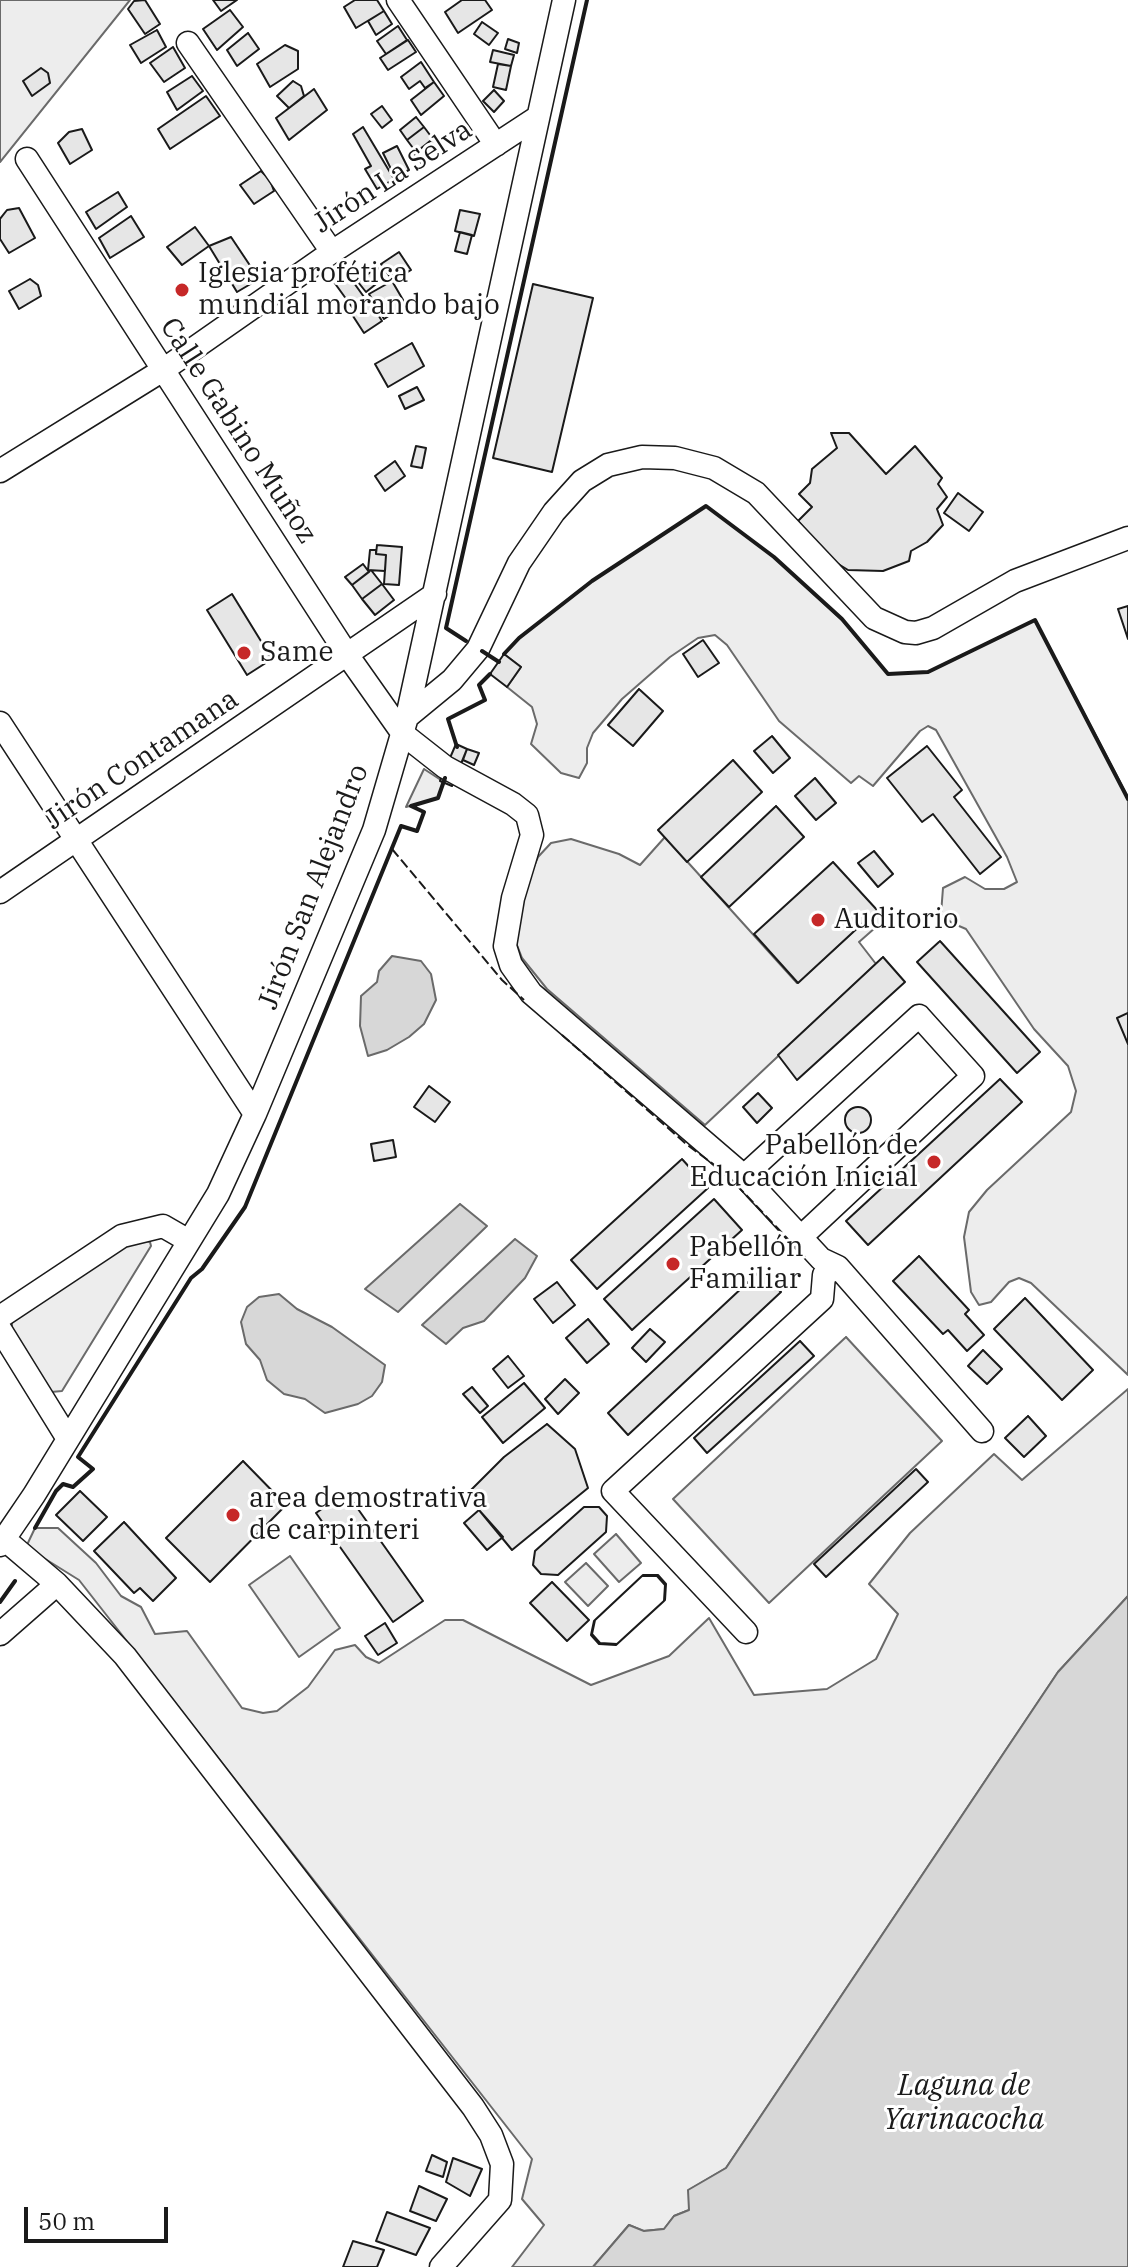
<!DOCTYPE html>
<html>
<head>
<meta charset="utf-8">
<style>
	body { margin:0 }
	#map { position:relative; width:1128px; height:2267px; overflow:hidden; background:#fff; font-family:"IBM Plex Serif",serif }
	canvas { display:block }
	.scale { position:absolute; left:24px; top:2207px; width:144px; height:36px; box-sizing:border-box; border:4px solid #1a1a1a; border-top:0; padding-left:10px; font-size:24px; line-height:28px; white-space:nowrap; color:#1a1a1a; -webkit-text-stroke:6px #fff; paint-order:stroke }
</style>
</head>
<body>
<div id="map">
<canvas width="1128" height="2267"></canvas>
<div class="scale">50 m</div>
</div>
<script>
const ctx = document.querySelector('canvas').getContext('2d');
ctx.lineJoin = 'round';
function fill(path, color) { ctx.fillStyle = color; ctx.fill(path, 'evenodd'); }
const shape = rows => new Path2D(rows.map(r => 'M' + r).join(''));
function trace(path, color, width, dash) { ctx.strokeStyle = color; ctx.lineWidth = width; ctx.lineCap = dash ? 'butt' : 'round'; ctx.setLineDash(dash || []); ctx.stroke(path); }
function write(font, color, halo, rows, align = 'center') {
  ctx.font = font + ' "IBM Plex Serif",serif'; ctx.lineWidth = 6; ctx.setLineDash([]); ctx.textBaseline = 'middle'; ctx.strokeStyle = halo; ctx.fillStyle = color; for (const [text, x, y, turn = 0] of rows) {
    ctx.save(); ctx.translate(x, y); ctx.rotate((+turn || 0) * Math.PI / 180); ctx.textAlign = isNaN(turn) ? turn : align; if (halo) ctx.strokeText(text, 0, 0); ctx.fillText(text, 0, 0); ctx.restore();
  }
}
const built = shape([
	[0,0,130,0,0,162,0,0],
	[706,506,774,557,843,621,888,674,928,672,1035,620,1128,797,1128,1375,1031,1283,1019,1278,1009,1282,991,1302,979,1305,971,1292,964,1237,969,1212,987,1190,1071,1112,1076,1091,1068,1066,1034,1029,966,929,952,923,941,914,943,888,965,877,985,889,1004,889,1017,882,1007,857,936,730,928,726,920,731,873,786,859,776,851,783,779,721,727,645,715,635,698,638,670,657,622,699,593,733,587,748,587,763,579,778,561,773,531,744,537,724,532,707,507,687,521,667,504,654,518,639,592,581,706,506],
	[424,769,444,782,438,798,406,807,424,769],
	[665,837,797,983,877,910,884,920,859,942,876,964,705,1125,547,989,522,958,515,940,512,917,538,857,551,843,571,839,619,854,640,865,665,837],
	[144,1240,150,1242,151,1246,62,1391,51,1392,12,1332,12,1321,119,1246,144,1240],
	[846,1337,942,1441,769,1603,673,1499,846,1337],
	[1128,1389,1128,1596,1058,1672,726,2168,689,2190,689,2210,674,2216,664,2229,643,2231,629,2225,593,2267,512,2267,544,2225,522,2199,532,2159,79,1580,26,1547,35,1528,58,1528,96,1563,121,1596,141,1607,155,1634,187,1631,242,1708,263,1713,277,1711,308,1687,335,1650,355,1645,366,1657,379,1663,445,1620,463,1620,591,1685,669,1656,709,1618,754,1695,827,1689,876,1659,898,1614,869,1584,910,1533,994,1454,1022,1480,1128,1389],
	[616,1534,641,1563,619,1582,594,1554,616,1534],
	[290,1556,340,1628,299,1657,249,1585,290,1556],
	[586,1563,608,1586,588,1606,565,1582,586,1563]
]);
const water = shape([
	[392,956,421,961,431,974,436,1000,424,1024,409,1037,387,1050,368,1056,360,1026,361,996,377,982,379,971,392,956],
	[460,1204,487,1226,398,1312,365,1289,460,1204],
	[515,1239,537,1256,525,1278,484,1321,463,1328,446,1344,422,1325,515,1239],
	[279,1294,297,1309,332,1327,385,1365,382,1382,372,1396,358,1404,325,1413,305,1399,284,1394,267,1380,260,1360,246,1344,241,1322,247,1307,259,1297,279,1294],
	[1128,1596,1128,2267,593,2267,629,2225,644,2231,664,2229,674,2216,689,2210,688,2190,726,2168,1058,1672,1128,1596]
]);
const building = shape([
	[145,0,160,24,145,34,128,9,134,1,145,0],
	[213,0,237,0,221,11,213,0],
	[355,0,377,0,384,11,356,28,344,7,355,0],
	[462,0,485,0,492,10,458,33,445,12,462,0],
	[230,10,243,27,217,50,203,29,230,10],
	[384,11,392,24,376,35,368,21,384,11],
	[482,22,498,33,489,45,474,34,482,22],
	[398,26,407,40,386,54,377,41,398,26],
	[157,30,166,47,141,63,130,45,157,30],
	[248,33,259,49,237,66,227,50,248,33],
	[508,39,519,43,517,53,505,49,508,39],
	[408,40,416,52,388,70,380,58,408,40],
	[285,45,298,51,298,69,270,87,257,64,285,45],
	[173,47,185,68,164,82,150,63,173,47],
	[493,50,514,55,511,66,490,62,493,50],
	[421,62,434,82,425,88,420,81,409,89,401,77,421,62],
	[498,64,511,66,506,90,493,87,498,64],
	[41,68,48,73,50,83,32,96,23,81,41,68],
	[192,76,203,91,177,110,167,92,192,76],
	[293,81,301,86,304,96,289,108,277,96,293,81],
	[434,82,444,96,421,115,411,100,434,82],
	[314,89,327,110,289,140,276,118,314,89],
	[494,90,504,101,494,112,483,101,494,90],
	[206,96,220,116,170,149,158,129,206,96],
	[382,106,392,120,382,128,371,114,382,106],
	[416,117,424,127,407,140,400,130,416,117],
	[363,127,394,179,377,189,365,169,371,166,353,134,363,127],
	[424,127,433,139,416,152,407,140,424,127],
	[82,129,92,150,70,164,58,143,69,132,82,129],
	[435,137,443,149,423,165,414,154,435,137],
	[397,146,409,170,395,177,383,153,397,146],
	[261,171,270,180,274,191,254,204,240,185,261,171],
	[118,192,127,207,96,229,86,212,118,192],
	[19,208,35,238,9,253,0,239,0,219,7,210,19,208],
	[460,210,480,214,474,236,455,231,460,210],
	[131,216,144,237,110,258,99,238,131,216],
	[195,227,209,246,182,265,167,247,195,227],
	[460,232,472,235,467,254,455,251,460,232],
	[231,237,259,279,237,292,209,246,231,237],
	[399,252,411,270,403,275,400,271,390,277,381,264,399,252],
	[377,267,385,277,366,292,358,282,377,267],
	[344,269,364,297,352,307,331,278,344,269],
	[30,279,38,285,41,296,19,309,9,291,30,279],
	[392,281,406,305,384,319,369,294,392,281],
	[533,284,593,298,552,472,493,458,533,284],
	[370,302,382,321,364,333,351,313,370,302],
	[412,343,424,366,388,387,375,364,412,343],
	[417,387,424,400,405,409,399,396,417,387],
	[831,433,849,433,886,474,915,446,942,478,938,484,947,497,937,509,943,525,927,542,911,551,909,561,883,571,848,570,827,557,798,521,812,507,799,494,810,483,812,469,837,448,831,433],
	[416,446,426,448,422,468,411,466,416,446],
	[395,461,405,476,385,491,375,476,395,461],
	[958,493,983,512,969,531,944,513,958,493],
	[377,545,402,547,399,585,384,584,386,555,376,554,377,545],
	[370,550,376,550,376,554,386,555,385,571,368,570,370,550],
	[363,564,369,572,352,585,345,577,363,564],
	[371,570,382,584,362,599,352,585,371,570],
	[382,584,394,600,375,615,362,599,382,584],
	[232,594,272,659,247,675,207,610,232,594],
	[1128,606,1128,639,1118,609,1128,606],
	[703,640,719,663,698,677,683,654,703,640],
	[504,654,521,667,507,687,490,674,504,654],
	[639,689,663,711,633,746,608,725,639,689],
	[772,736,790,758,773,773,754,751,772,736],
	[456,744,467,749,452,786,440,781,456,744],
	[927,746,962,790,954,797,1001,857,980,874,933,814,922,822,887,778,927,746],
	[467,749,479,753,474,765,463,760,467,749],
	[733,760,762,792,687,862,658,830,733,760],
	[815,778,836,803,816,820,795,796,815,778],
	[776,806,804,837,729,907,701,877,776,806],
	[874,851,893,874,878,887,858,863,874,851],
	[833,862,877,910,798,983,754,934,833,862],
	[940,941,1040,1052,1017,1073,917,962,940,941],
	[883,957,905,982,797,1080,778,1055,883,957],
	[1128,1013,1128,1044,1117,1018,1128,1013],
	[1000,1079,1022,1102,868,1245,846,1221,1000,1079],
	[429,1086,450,1102,435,1122,414,1107,429,1086],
	[758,1093,772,1108,757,1123,743,1107,758,1093],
	'845 1120a13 13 0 1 1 26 0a13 13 0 1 1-26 0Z',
	[393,1140,396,1157,374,1161,371,1144,393,1140],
	[682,1159,708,1188,597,1289,571,1260,682,1159],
	[714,1199,742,1230,632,1330,604,1299,714,1199],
	[919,1256,969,1310,965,1314,984,1335,967,1351,948,1330,943,1334,893,1281,919,1256],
	[760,1271,781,1292,628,1435,608,1413,760,1271],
	[557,1282,575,1305,553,1323,534,1299,557,1282],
	[1025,1298,1093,1370,1062,1400,994,1329,1025,1298],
	[588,1319,609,1344,587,1363,566,1338,588,1319],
	[650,1329,665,1342,646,1362,632,1348,650,1329],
	[800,1341,814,1356,707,1453,694,1438,800,1341],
	[983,1350,1002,1369,987,1384,968,1366,983,1350],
	[508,1356,524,1376,508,1388,493,1369,508,1356],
	[565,1379,579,1393,558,1414,545,1399,565,1379],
	[524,1383,545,1408,503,1443,482,1417,524,1383],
	[472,1387,488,1406,480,1413,463,1394,472,1387],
	[1028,1416,1046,1436,1024,1457,1005,1438,1028,1416],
	[547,1424,575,1449,588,1488,512,1550,479,1510,470,1491,504,1457,547,1424],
	[243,1461,286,1505,210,1582,166,1538,243,1461],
	[916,1469,928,1482,826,1577,814,1564,916,1469],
	[80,1491,107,1517,83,1541,56,1515,80,1491],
	[346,1492,423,1601,393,1622,316,1513,346,1492],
	[584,1507,599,1507,607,1516,606,1532,558,1575,541,1574,533,1565,535,1551,584,1507],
	[479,1510,503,1537,487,1550,464,1523,479,1510],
	[124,1522,176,1578,153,1601,140,1588,134,1593,94,1551,124,1522],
	[643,1575,658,1575,666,1584,665,1600,617,1644,600,1643,592,1634,595,1620,643,1575],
	[642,1576,657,1576,665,1585,664,1601,616,1645,599,1644,591,1635,594,1621,642,1576],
	[552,1582,589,1620,567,1641,530,1603,552,1582],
	[385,1623,397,1643,378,1655,365,1636,385,1623],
	[432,2155,447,2162,443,2177,426,2171,432,2155],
	[453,2158,482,2169,470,2196,446,2182,453,2158],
	[419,2186,447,2199,436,2221,410,2211,419,2186],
	[387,2212,430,2228,416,2255,376,2241,387,2212],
	[353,2241,384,2250,377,2267,343,2267,353,2241]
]);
const minor = shape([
	[398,0,496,145],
	[188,43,332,252],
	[27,159,348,656,403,734,445,767,513,804,527,815,532,835,513,898,505,946,511,965,531,993,744,1176,821,1259,838,1267,982,1431],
	[0,471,163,370,332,252,538,117],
	[407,717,452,680,478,649,519,563,554,512,582,481,608,465,642,457,675,458,714,468,756,493,874,618,905,632,916,633,933,628,1015,581,1128,538],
	[0,723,255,1114],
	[0,892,435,594],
	[744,1176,919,1016,973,1076,802,1236],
	[0,1317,122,1236,163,1226,189,1241],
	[0,1329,68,1439],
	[4,1539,57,1584,125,1656,473,2107,491,2135,502,2164,500,2200,441,2267],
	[0,1545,34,1495,218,1194,255,1114,374,830,407,717,564,0],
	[746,1632,613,1491,822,1299,824,1275,838,1267],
	[0,1634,57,1584]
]);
const fence = shape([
	[392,849,502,980,524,1000],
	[562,1035,685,1143,717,1167],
	[727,1175,805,1257]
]);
const wall = shape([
	[466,641,446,628,587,0],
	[482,651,499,662],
	[504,654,519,638,592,581,706,506,774,557,842,619,888,674,928,672,1035,620,1128,799],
	[457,747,448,719,485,700,479,685,490,674],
	[35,1528,56,1491,63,1484,73,1487,93,1469,78,1457,191,1278,202,1269,245,1207,401,826,417,831,424,812,411,806,438,798,445,778],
	[0,1602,15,1581]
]);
const markers = [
	[182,290,8,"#c62828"],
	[244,653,8,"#c62828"],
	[818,920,8,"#c62828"],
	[934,1162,8,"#c62828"],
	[673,1264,8,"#c62828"],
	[233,1515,8,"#c62828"]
];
const streetNames = [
	["Jirón La Selva",393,177,-33],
	["Calle Gabino Muñoz",238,431,57],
	["Jirón Contamana",142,760,-34],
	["Jirón San Alejandro",314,887,-69]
];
const poiNames = [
	["Iglesia profética",198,274],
	["mundial morando bajo",198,306],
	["Same",260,653],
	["Auditorio",834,920],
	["Pabellón de",918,1146,"right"],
	["Educación Inicial",918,1178,"right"],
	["Pabellón",689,1248],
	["Familiar",689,1280],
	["area demostrativa",249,1499],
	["de carpinteri",249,1531]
];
const waterNames = [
	["Laguna de",964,2086],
	["Yarinacocha",964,2120]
];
fill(built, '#ededed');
trace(built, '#6a6a6a', 2);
fill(water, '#d7d7d7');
trace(water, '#6a6a6a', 2);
fill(building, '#e6e6e6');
trace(building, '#1a1a1a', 2);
trace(minor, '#1a1a1a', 25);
trace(minor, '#fff', 22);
trace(fence, '#1a1a1a', 2, [10, 4]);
trace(wall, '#1a1a1a', 4);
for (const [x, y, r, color] of markers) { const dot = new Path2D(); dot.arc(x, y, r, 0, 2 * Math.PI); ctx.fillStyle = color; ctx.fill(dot); trace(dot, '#fff', 3); }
write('28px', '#1a1a1a', '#fff', streetNames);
write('28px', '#1a1a1a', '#fff', poiNames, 'left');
write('italic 30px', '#1a1a1a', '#fff', waterNames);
</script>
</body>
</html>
